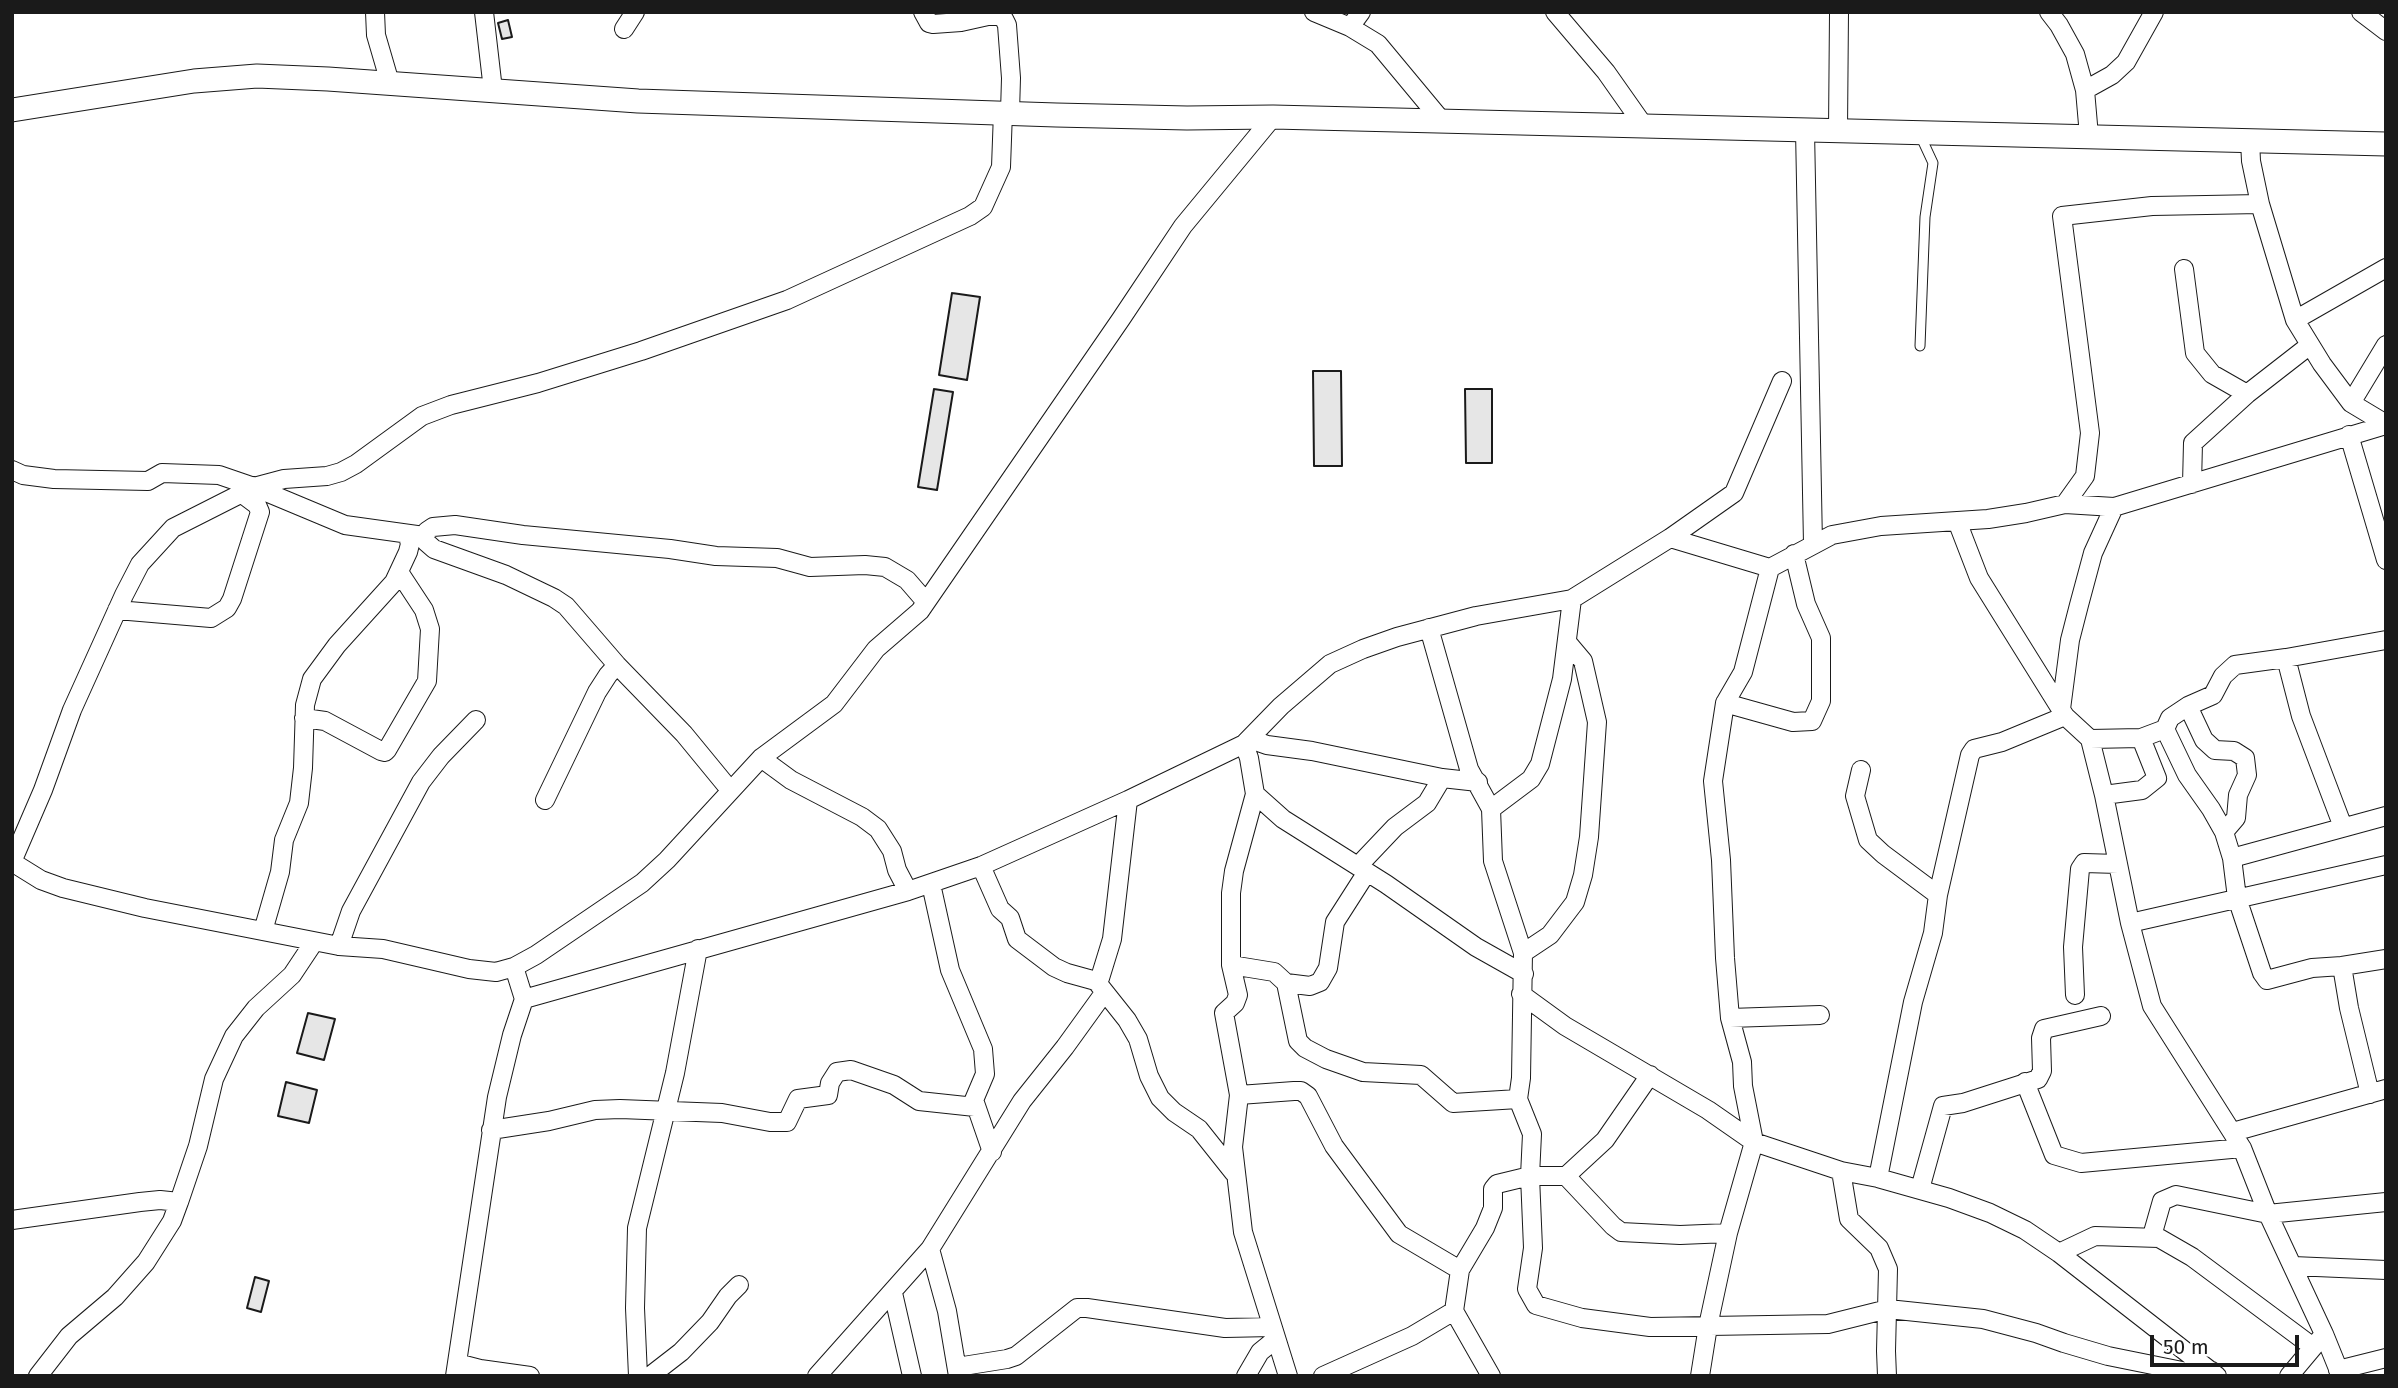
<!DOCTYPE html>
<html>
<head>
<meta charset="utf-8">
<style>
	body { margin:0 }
	#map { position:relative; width:2398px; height:1388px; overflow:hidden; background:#fff; font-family:"Fira Sans",sans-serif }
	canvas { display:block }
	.frame { position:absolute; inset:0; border:14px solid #1a1a1a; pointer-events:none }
	.scale { position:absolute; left:2150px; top:1335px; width:149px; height:32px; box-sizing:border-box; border:4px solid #1a1a1a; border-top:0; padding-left:9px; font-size:21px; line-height:24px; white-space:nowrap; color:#1a1a1a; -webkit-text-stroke:5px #fff; paint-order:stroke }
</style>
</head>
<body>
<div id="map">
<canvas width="2398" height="1388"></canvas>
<div class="frame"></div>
<div class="scale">50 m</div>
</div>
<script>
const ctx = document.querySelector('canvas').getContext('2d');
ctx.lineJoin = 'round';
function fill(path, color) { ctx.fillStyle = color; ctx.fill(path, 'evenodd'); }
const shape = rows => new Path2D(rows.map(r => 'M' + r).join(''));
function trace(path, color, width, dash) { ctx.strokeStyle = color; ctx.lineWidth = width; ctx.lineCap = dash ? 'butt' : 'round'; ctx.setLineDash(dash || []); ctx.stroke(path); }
const building = shape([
	[508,20,512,37,502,39,498,23,508,20],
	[952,293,980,297,967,380,939,375,952,293],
	[1313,371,1341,371,1342,466,1314,466,1313,371],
	[934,389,953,392,937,490,918,487,934,389],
	[1465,389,1492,389,1492,463,1466,463,1465,389],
	[308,1013,335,1019,324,1060,297,1053,308,1013],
	[286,1082,317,1090,309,1123,278,1116,286,1082],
	[255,1277,269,1281,261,1312,247,1308,255,1277]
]);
const service = shape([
	[1920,346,1925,217,1933,163,1920,135]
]);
const minor = shape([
	[375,12,376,35,390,83],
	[484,12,493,90],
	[923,12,929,23,933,24,961,22,988,16,999,16,1004,19,1007,25,1011,78,1010,112],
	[1314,12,1350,27,1378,44,1442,121],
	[1555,12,1606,72,1644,126],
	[2049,12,2059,25,2075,54,2085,90,2089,136],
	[2361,12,2386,31],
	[1350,27,1361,12],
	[624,29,635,12],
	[2085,90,2112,75,2126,62,2154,12],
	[1805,130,1813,544],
	[1838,130,1839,12],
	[2250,140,2251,161,2260,204,2295,320,2322,364,2351,403,2386,424],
	[2184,269,2195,353,2212,374,2247,394],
	[2295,320,2386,268],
	[2351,403,2386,345],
	[2349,435,2386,560],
	[12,470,23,475,54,479,148,481,162,473,219,475,254,487,284,479,327,476,341,472,356,464,422,416,451,405,538,383,641,351,787,300,970,216,983,207,1001,167,1003,112],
	[2192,484,2193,443,2247,394,2310,345],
	[2065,504,2085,476,2090,433,2062,216,2152,206,2260,204],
	[1957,521,1979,578,2065,716,2090,739,2104,795,2130,923,2152,1006,2242,1148,2268,1214,2324,1334,2341,1376],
	[424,536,427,531,433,527,455,525,523,535,670,549,716,556,777,558,810,567,865,565,885,567,907,580,926,602],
	[1670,538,1734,493,1782,381],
	[117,610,211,618,227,608,232,599,260,512,257,505,241,493],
	[1429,628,1469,769,1491,809,1493,861,1523,953,1521,1078,1518,1099,1532,1134,1530,1176,1533,1248,1527,1289,1536,1305,1582,1318,1650,1327,1828,1324,1888,1309,1983,1319,2036,1333,2064,1343,2108,1356,2197,1374,2204,1375,2212,1371],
	[2286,658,2301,716,2343,827],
	[1725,703,1793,722,1812,721,1821,701,1821,638,1806,604,1794,554],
	[2188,706,2204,740,2215,750,2234,751,2245,758,2247,775,2238,795,2236,818,2224,832],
	[2061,709,2070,640,2079,605,2093,553,2114,507],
	[304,718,325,721,381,751,385,752,387,750,427,681,430,629,424,610,399,572],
	[2165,729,2187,775,2211,809,2224,832,2232,858,2386,816],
	[1250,739,1267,745,1312,751,1442,778,1478,782],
	[2090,739,2141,738,2165,729,2170,718,2188,706,2213,695,2223,676,2235,665,2286,658,2386,640],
	[1244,744,1249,758,1255,794,1283,819,1386,884,1476,947,1524,974],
	[761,758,791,780,862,817,878,829,892,851,897,870,908,891],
	[1861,770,1855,796,1868,840,1883,854,1938,895],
	[1255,794,1234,871,1231,893,1231,965,1238,995,1235,1003,1224,1013,1239,1095,1233,1147,1243,1232,1288,1376],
	[2104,795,2142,790,2157,778,2141,738],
	[545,800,597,692,608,675,617,665],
	[1491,809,1531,779,1540,764,1562,679,1572,599],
	[2232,858,2237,898,2262,973,2267,980,2312,968,2342,966],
	[12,862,41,880,63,888,145,908,339,946,383,949,469,969,496,972,514,967,536,955,642,883,667,860,761,758,834,704,876,649,920,611,1121,319,1183,226,1273,117],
	[12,862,43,790,72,710,124,595,140,564,173,528,254,487,345,525,424,536,426,542,434,549,506,575,554,598,566,606,617,665,684,734,730,790],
	[981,866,1000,909,1010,918,1017,939,1054,967,1067,973,1096,981,1127,1020,1138,1039,1149,1076,1160,1098,1174,1112,1199,1129,1234,1173],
	[1358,866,1395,827,1427,803,1442,778],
	[931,884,950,970,983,1049,985,1074,974,1100,992,1152],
	[2130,923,2386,865],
	[263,931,280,872,284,840,299,803,303,768,305,705,312,679,337,645,394,582,408,552,410,544,408,536],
	[339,946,351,911,421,782,441,756,476,720],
	[1523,953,1550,935,1575,902,1583,875,1589,837,1597,722,1583,661,1567,642],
	[1231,965,1274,972,1286,983,1310,986,1320,982,1328,968,1335,922,1367,872],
	[1096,981,1100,978,1112,939,1128,800],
	[1286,983,1298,1041,1305,1048,1326,1059,1363,1072,1421,1075,1453,1103,1518,1099],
	[1521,994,1565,1026,1708,1110,1754,1142,1841,1171,1878,1178,1949,1198,1990,1213,2025,1230,2059,1253,2217,1376],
	[2075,995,2073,947,2080,869,2084,863,2118,864],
	[524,999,908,891,981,866,1128,800,1244,744,1281,706,1330,664,1363,649,1397,637,1476,616,1572,599,1670,538,1770,568,1832,535,1881,526,1988,519,2026,513,2065,504,2114,507,2386,425],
	[1730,1018,1820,1015],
	[2025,1082,2054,1155,2081,1163,2242,1148],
	[2370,1094,2349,1008,2342,966,2386,959],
	[1239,1095,1294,1091,1301,1091,1308,1096,1334,1146,1399,1234,1460,1270],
	[491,1130,549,1121,595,1110,620,1109,722,1113,770,1122,787,1122,798,1099,828,1095,830,1083,837,1072,851,1070,894,1085,919,1101,975,1107],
	[2233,1132,2386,1089],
	[1841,1171,1849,1219,1879,1248,1888,1269,1886,1351,1887,1376],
	[1566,1176,1613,1226,1621,1232,1680,1235,1728,1233],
	[1878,1178,1913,1002,1933,933,1938,895,1970,755,1974,749,2002,742,2065,716],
	[1920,1189,1943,1106,1963,1103,2038,1079,2042,1071,2041,1038,2044,1029,2101,1016],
	[12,1220,140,1202,160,1200,179,1202],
	[2152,1236,2162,1201,2176,1195,2268,1214,2386,1202],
	[930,1249,947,1311,958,1376],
	[2059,1253,2095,1236,2159,1238,2192,1257,2313,1347],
	[2293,1266,2386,1270],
	[893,1293,912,1376],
	[1454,1311,1491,1376],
	[457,1363,480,1369,530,1376],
	[957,1367,1007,1359,1016,1356,1077,1308,1087,1308,1225,1328,1272,1327],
	[2338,1370,2386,1358],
	[38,1376,69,1336,115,1297,146,1262,172,1221,179,1202,198,1146,214,1079,234,1036,256,1008,292,975,314,942],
	[455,1376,497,1097,512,1035,524,999,514,967],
	[638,1376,635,1308,637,1228,675,1073,698,949],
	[650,1376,681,1352,710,1322,728,1296,739,1285],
	[817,1376,930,1249,1022,1101,1065,1047,1104,993],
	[1246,1376,1260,1352,1276,1339],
	[1323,1376,1412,1336,1454,1311,1460,1270,1485,1228,1493,1208,1493,1189,1497,1184,1530,1176,1566,1176,1605,1140,1650,1075],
	[1700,1376,1708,1326,1728,1233,1754,1142,1743,1086,1742,1062,1730,1018,1725,958,1721,860,1713,781,1725,703,1743,672,1770,568],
	[2289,1376,2320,1339]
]);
const tertiary = shape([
	[12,110,194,81,257,76,328,79,638,101,1056,115,1187,118,1273,117,2386,144]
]);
fill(building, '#e6e6e6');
trace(building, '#1a1a1a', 2);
trace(service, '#1a1a1a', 11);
trace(minor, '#1a1a1a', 20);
trace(tertiary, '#1a1a1a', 25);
trace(service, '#fff', 9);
trace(minor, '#fff', 18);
trace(tertiary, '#fff', 23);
</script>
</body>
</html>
